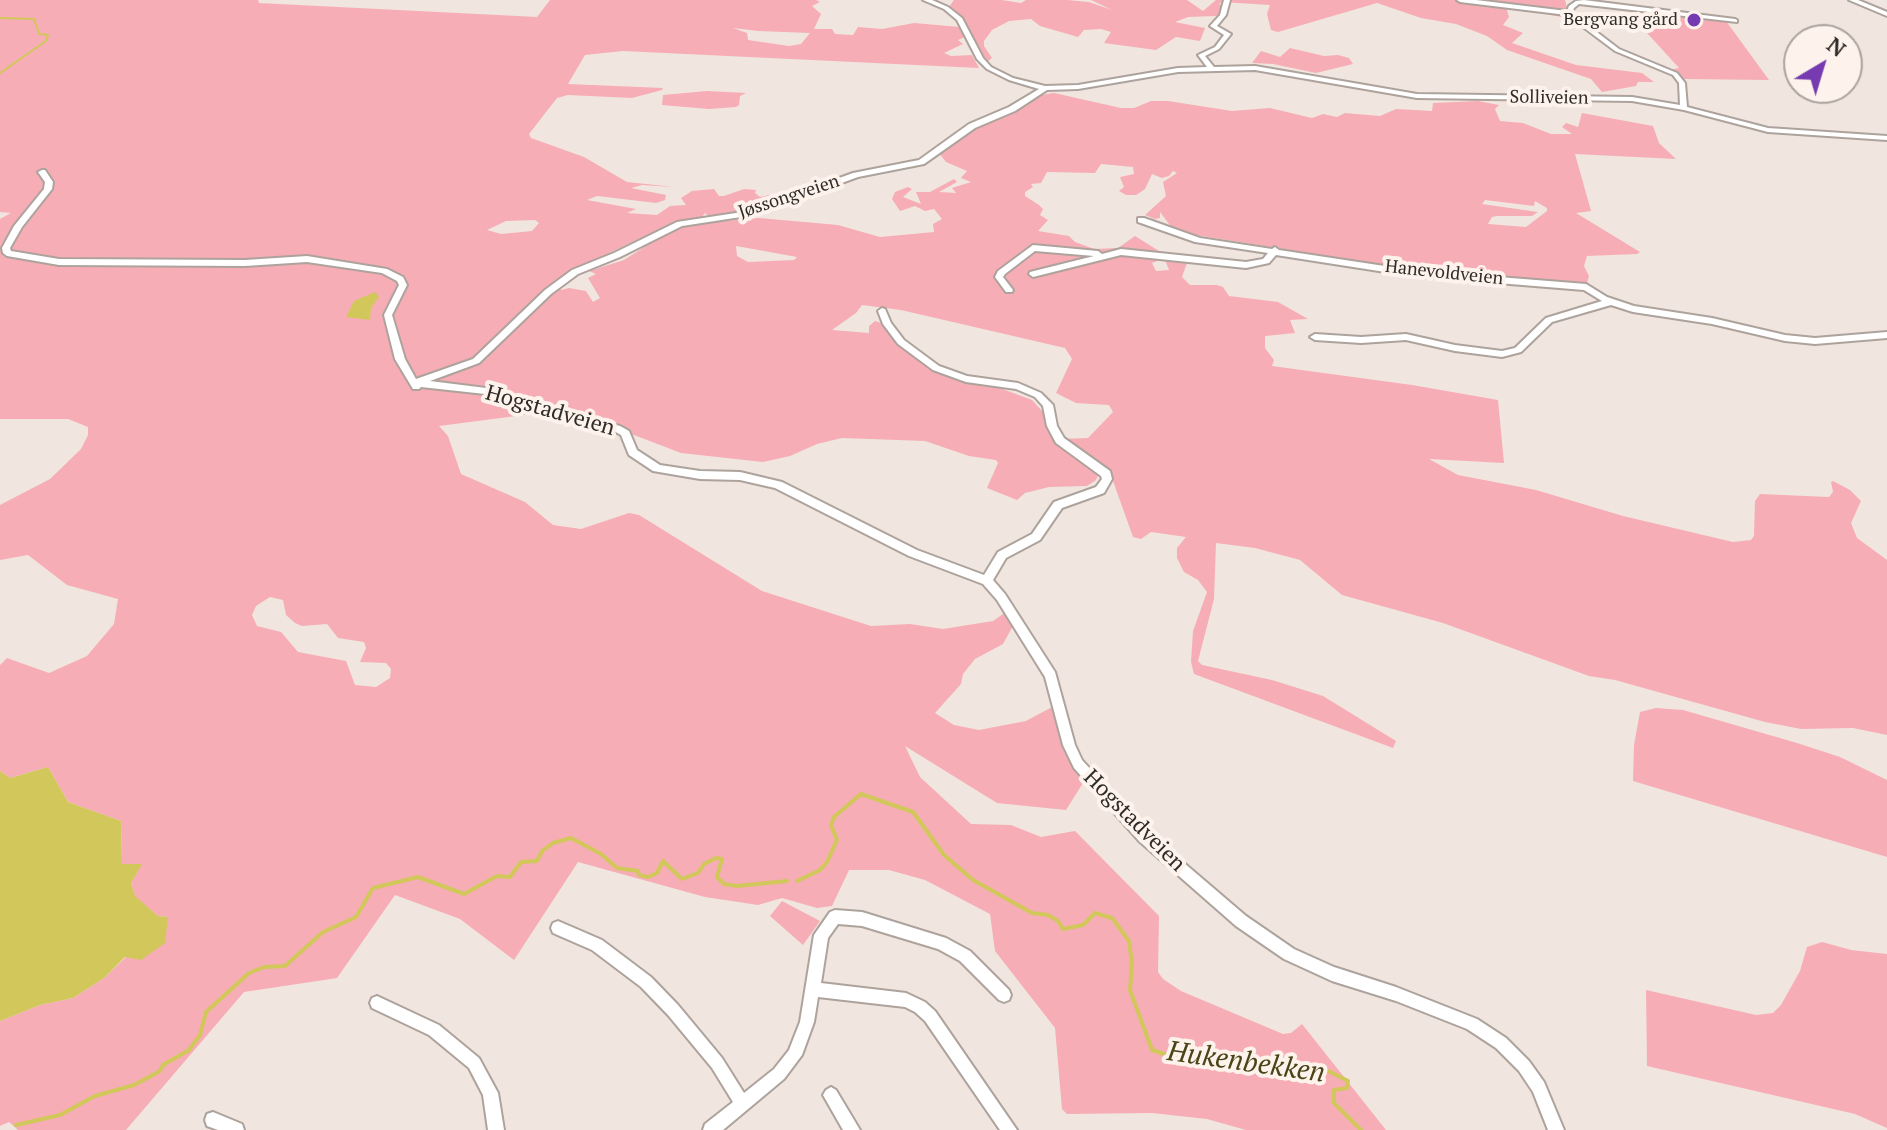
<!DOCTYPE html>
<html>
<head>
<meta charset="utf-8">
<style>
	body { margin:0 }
	#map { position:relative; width:1887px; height:1130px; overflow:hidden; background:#f0e6df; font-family:"PT Serif",serif }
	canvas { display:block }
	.north { position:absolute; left:1783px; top:24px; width:80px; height:80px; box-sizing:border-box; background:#fef3ec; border:2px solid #aba39e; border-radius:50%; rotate:38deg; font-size:22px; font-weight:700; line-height:32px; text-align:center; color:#2f2b28 }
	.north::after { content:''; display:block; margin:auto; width:28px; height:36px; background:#763bb0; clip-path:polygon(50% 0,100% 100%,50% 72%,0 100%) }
</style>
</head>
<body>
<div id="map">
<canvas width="1887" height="1130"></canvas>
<div class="north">N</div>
</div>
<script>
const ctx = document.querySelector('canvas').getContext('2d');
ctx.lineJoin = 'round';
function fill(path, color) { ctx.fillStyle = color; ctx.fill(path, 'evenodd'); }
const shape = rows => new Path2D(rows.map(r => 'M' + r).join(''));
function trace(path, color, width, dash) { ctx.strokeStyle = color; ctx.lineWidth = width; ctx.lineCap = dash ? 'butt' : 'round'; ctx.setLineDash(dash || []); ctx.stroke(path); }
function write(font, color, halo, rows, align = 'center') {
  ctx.font = font + ' "PT Serif",serif'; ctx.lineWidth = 8; ctx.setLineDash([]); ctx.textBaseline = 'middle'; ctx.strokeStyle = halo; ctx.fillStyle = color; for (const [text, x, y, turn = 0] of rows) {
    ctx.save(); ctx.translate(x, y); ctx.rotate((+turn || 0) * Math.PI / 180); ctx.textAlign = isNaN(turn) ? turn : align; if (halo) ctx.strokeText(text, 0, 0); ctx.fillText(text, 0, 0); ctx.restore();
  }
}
const green = shape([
	[0,0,258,0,259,3,537,17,550,0,816,0,820,2,812,6,821,14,814,29,832,29,835,34,853,35,858,27,882,29,914,23,960,27,965,37,958,40,963,44,944,53,951,56,972,55,979,68,623,51,585,55,568,84,663,88,662,90,632,98,568,95,557,98,529,134,531,138,584,157,627,182,674,187,642,185,631,188,666,195,665,200,656,203,597,196,587,200,636,209,627,213,657,215,670,206,686,205,681,198,692,191,714,189,719,196,724,196,744,189,756,190,755,193,760,197,769,195,777,200,757,209,708,216,705,213,702,217,670,224,588,263,546,290,577,274,560,287,561,290,569,288,586,291,593,302,600,298,588,278,596,274,589,271,624,260,663,235,688,224,759,218,838,225,880,237,934,232,933,224,942,219,934,209,925,211,915,206,900,211,892,199,895,192,908,187,912,189,903,197,921,204,916,192,930,192,954,179,957,182,939,192,956,193,952,188,971,182,961,178,967,171,946,162,939,153,978,124,1041,95,1054,93,1121,108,1134,108,1151,101,1168,101,1232,111,1270,108,1312,118,1323,114,1337,117,1345,113,1380,116,1396,109,1432,111,1433,103,1478,101,1499,105,1495,109,1500,121,1523,123,1551,134,1572,134,1562,127,1566,123,1578,127,1582,113,1653,126,1659,143,1676,159,1575,154,1591,211,1576,213,1640,252,1637,254,1587,256,1584,266,1589,276,1587,283,1439,274,1189,234,1172,228,1160,212,1160,218,1155,219,1145,215,1166,196,1163,182,1177,173,1173,171,1169,176,1162,178,1152,174,1145,189,1136,195,1126,195,1119,191,1124,187,1120,177,1134,174,1133,167,1101,164,1095,173,1047,172,1041,183,1031,184,1033,187,1025,192,1025,196,1039,205,1043,209,1040,215,1048,220,1038,231,1069,236,1075,242,1094,249,1118,248,1135,236,1159,251,1149,252,1157,261,1152,263,1156,271,1169,270,1165,260,1187,263,1182,277,1190,285,1217,285,1223,287,1229,296,1278,302,1308,319,1290,320,1295,333,1265,336,1265,348,1274,360,1272,366,1412,385,1498,400,1504,463,1429,459,1458,475,1536,490,1623,516,1733,542,1751,540,1754,536,1755,501,1760,494,1829,497,1833,492,1831,482,1833,481,1850,490,1861,501,1851,523,1857,538,1887,560,1887,735,1853,728,1801,729,1765,722,1615,680,1589,676,1443,623,1342,595,1300,560,1255,548,1216,543,1214,599,1198,661,1202,665,1272,680,1323,696,1396,741,1393,748,1194,674,1191,662,1193,631,1207,592,1198,580,1184,572,1177,558,1177,548,1186,537,1151,532,1141,539,1133,537,1113,481,1105,472,1099,473,1096,480,1087,486,1049,487,1025,493,1017,500,987,488,998,463,996,460,969,456,925,441,842,438,817,444,790,456,763,462,681,453,634,435,547,412,439,426,448,436,461,474,525,502,553,525,581,529,629,513,639,515,762,591,871,626,910,624,943,629,993,621,1006,612,1014,624,1003,644,975,659,963,674,961,684,935,713,954,725,979,730,1026,721,1054,706,1064,751,1083,783,1066,810,997,803,905,746,920,777,971,824,1011,825,1041,837,1075,831,1159,916,1158,972,1163,979,1181,991,1283,1034,1291,1033,1302,1024,1386,1130,1246,1130,1207,1119,1152,1113,1067,1114,1062,1109,1055,1028,995,951,990,914,925,880,889,870,849,870,832,906,817,908,782,898,758,905,705,897,578,862,514,960,460,919,395,895,337,978,244,992,126,1130,18,1130,9,1122,0,1126,0,1021,40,1005,73,998,104,978,168,917,158,916,135,897,131,883,141,864,122,864,121,821,68,802,48,767,10,778,0,771,0,665,7,658,49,673,87,656,114,624,118,599,67,585,28,555,0,560,0,505,50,479,81,449,88,435,88,427,68,419,0,419,0,219,11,213,0,212],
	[733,28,758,31,810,33,801,44,789,46,748,40,747,33],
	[1485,200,1534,206,1535,201,1547,208,1547,211,1526,227,1488,224,1492,217,1497,216,1532,216,1538,212,1482,204],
	[535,220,539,223,532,231,501,234,487,230,506,221],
	[736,246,753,249,797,257,794,260,748,262,737,256],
	[862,305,901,310,1065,348,1072,359,1056,393,1076,403,1109,405,1113,412,1088,438,1058,439,1042,411,1032,400,922,359,881,323,875,321,869,326,869,333,832,330,856,313],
	[270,597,283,600,286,615,295,623,302,626,327,624,338,638,364,642,366,648,360,662,386,663,391,669,390,678,376,687,355,685,346,661,298,652,281,632,257,626,252,615,256,606],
	[954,0,1002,0,1021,3,1026,0,1067,0,1089,2,1112,10,1091,0,1187,0,1203,11,1216,0,1565,0,1569,16,1567,18,1510,7,1507,10,1509,17,1503,25,1523,33,1512,43,1576,65,1642,73,1654,82,1638,82,1636,86,1602,92,1591,79,1507,50,1487,36,1456,24,1421,18,1377,3,1278,32,1271,30,1267,14,1270,5,1222,2,1219,4,1224,6,1221,14,1216,16,1188,17,1175,22,1205,28,1200,41,1176,37,1156,50,1104,43,1111,32,1101,29,1084,30,1078,37,1040,26,1031,19,1009,21,992,30,984,41,984,46,992,58,987,62,963,19,949,7],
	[1629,9,1726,21,1769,80,1683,79,1669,70,1679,68,1637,22],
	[1290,48,1324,56,1338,55,1349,58,1353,64,1316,73,1273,64,1252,63,1261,51,1280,57],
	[707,91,746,93,740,96,739,105,736,107,709,109,662,105,663,95],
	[1656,708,1683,710,1797,743,1840,757,1887,780,1887,857,1633,781,1634,745,1640,712],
	[782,901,820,921,803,945,770,916],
	[1822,942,1851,950,1887,954,1887,1128,1855,1114,1647,1066,1646,990,1756,1015,1773,1013,1781,1005,1800,971,1807,947]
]);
const water = shape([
	[375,292,379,297,371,308,370,320,346,317,354,301],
	[48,767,68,802,121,821,122,864,142,864,131,883,135,896,158,916,168,917,165,943,141,960,125,957,104,978,73,998,40,1005,0,1021,0,771,10,778]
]);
const streamFar1 = shape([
	[0,18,34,19,39,34,48,35,46,41,0,73]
]);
const stream = shape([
	[797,881,820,870,827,862,837,840,831,825,834,817,861,794,913,812,944,855,973,880,1032,913,1048,915,1058,921,1063,929,1083,925,1095,913,1112,918,1129,941,1132,963,1130,990,1152,1050,1173,1057,1322,1068,1348,1081,1347,1088,1334,1090,1334,1103,1361,1130],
	[16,1125,60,1115,95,1096,134,1085,160,1071,163,1065,189,1050,200,1035,206,1012,249,973,264,967,285,966,323,932,356,917,373,888,418,877,464,894,497,876,510,877,521,862,537,861,542,851,553,843,571,838,601,854,617,868,638,871,639,875,648,877,657,873,663,861,682,879,698,873,704,864,716,858,722,859,717,877,724,884,737,886,787,881]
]);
const minor = shape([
	[923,0,932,0,948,7,962,18,983,58,991,67,1013,78,1045,86,1078,85,1178,68,1207,67,1198,55,1215,47,1224,35,1210,26,1220,15,1224,0,1230,0,1226,15,1217,26,1231,34,1219,49,1205,56,1214,67,1255,66,1417,94,1632,97,1680,105,1679,83,1673,75,1615,51,1567,15,1460,2,1457,0,1476,0,1567,11,1569,6,1576,1,1584,0,1735,19,1737,20,1737,22,1579,4,1574,8,1572,13,1619,49,1677,73,1685,83,1687,107,1768,128,1887,136,1887,140,1768,132,1684,110,1632,101,1417,98,1255,70,1178,72,1078,89,1047,90,1015,111,975,128,924,164,858,177,754,215,682,226,620,257,578,274,551,294,479,363,430,381,486,388,559,411,620,426,629,431,637,450,660,465,700,471,740,472,782,482,917,550,984,575,998,552,1032,534,1054,502,1096,487,1102,479,1101,476,1056,443,1047,426,1043,406,1035,397,1016,389,966,382,933,370,898,344,883,324,878,311,882,308,885,309,891,323,904,340,939,366,967,376,1018,383,1041,393,1053,405,1057,426,1064,438,1110,471,1112,479,1104,493,1062,508,1040,540,1006,558,993,580,1005,594,1055,672,1075,745,1082,760,1149,833,1246,916,1294,949,1334,967,1396,987,1477,1019,1506,1038,1529,1061,1544,1082,1564,1130,1548,1130,1533,1092,1519,1071,1496,1048,1467,1029,1396,1001,1332,981,1284,959,1236,926,1139,841,1074,768,1063,745,1045,677,997,600,983,584,909,556,775,488,740,480,700,479,653,471,629,455,621,435,614,431,558,417,485,394,421,387,419,389,413,389,395,359,384,315,399,285,397,281,382,273,307,262,245,266,59,265,7,256,3,253,2,248,14,226,44,189,45,182,38,172,42,170,45,170,53,182,52,189,22,227,10,248,11,251,59,259,245,260,307,256,387,269,403,277,407,285,392,315,405,359,416,379,473,359,545,290,572,270,614,253,677,222,749,211,853,173,919,160,969,124,1009,107,1039,89,1009,80,987,69,977,59,957,20,944,9,923,0],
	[1849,0,1858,0,1887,12,1887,16,1849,0],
	[1138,218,1144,218,1200,238,1272,249,1275,247,1279,250,1411,270,1586,284,1607,297,1634,306,1712,318,1785,335,1815,338,1887,332,1887,338,1815,344,1785,341,1712,324,1633,312,1611,305,1552,322,1521,352,1502,357,1455,351,1406,340,1361,343,1315,340,1310,337,1315,334,1361,337,1406,334,1455,345,1502,351,1515,348,1546,318,1602,301,1584,290,1411,276,1276,255,1269,263,1246,268,1121,255,1033,277,1029,274,1030,272,1094,256,1035,251,1005,274,1003,277,1013,290,1012,292,1006,292,995,277,998,271,1033,245,1098,251,1102,254,1121,249,1246,262,1263,259,1268,253,1195,242,1138,222,1138,218],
	[835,910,862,912,946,938,970,951,1009,990,1011,995,1009,1000,1004,1002,999,1000,960,961,938,949,862,926,838,924,828,938,821,983,906,993,925,1002,935,1011,1017,1130,1000,1130,925,1021,915,1012,905,1007,818,997,814,1022,802,1055,784,1079,723,1130,703,1130,705,1124,733,1102,712,1068,668,1015,641,987,592,950,553,933,551,928,553,923,558,921,602,940,651,977,678,1005,722,1058,744,1093,774,1069,789,1050,800,1022,814,935,830,912,835,910],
	[377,996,439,1025,479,1058,498,1093,504,1130,488,1130,483,1095,469,1068,429,1035,372,1008,370,1003,372,998,377,996],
	[831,1087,836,1090,860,1130,843,1130,823,1095,826,1090,831,1087],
	[213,1112,242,1124,244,1130,218,1130,207,1126,205,1120,207,1114,213,1112]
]);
const markers = [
	[1694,20,8,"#763bb0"]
];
const farPoinames = [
	["Bergvang gård",1678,20]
];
const farStreetnames = [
	["Solliveien",1549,98,1],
	["Jøssongveien",789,197,-18],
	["Hanevoldveien",1444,273,6]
];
const streetNames = [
	["Hogstadveien",550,411,16],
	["Hogstadveien",1134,821,45]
];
const nearWaternames = [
	["Hukenbekken",1246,1063,8]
];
fill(green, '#f7adb5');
fill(water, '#d1c75b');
trace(streamFar1, '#d1c75b', 2);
trace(stream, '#d1c75b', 4);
trace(minor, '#ada39c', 4);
fill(minor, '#fff');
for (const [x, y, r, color] of markers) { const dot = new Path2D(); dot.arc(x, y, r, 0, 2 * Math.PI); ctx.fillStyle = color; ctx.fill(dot); trace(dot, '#fef3ec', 3); }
write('18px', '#2f2b28', '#fef3ec', farPoinames, 'right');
write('18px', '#2f2b28', '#fef3ec', farStreetnames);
write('22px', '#2f2b28', '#fef3ec', streetNames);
write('italic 28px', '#494518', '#fef3ec', nearWaternames);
</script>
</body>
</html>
